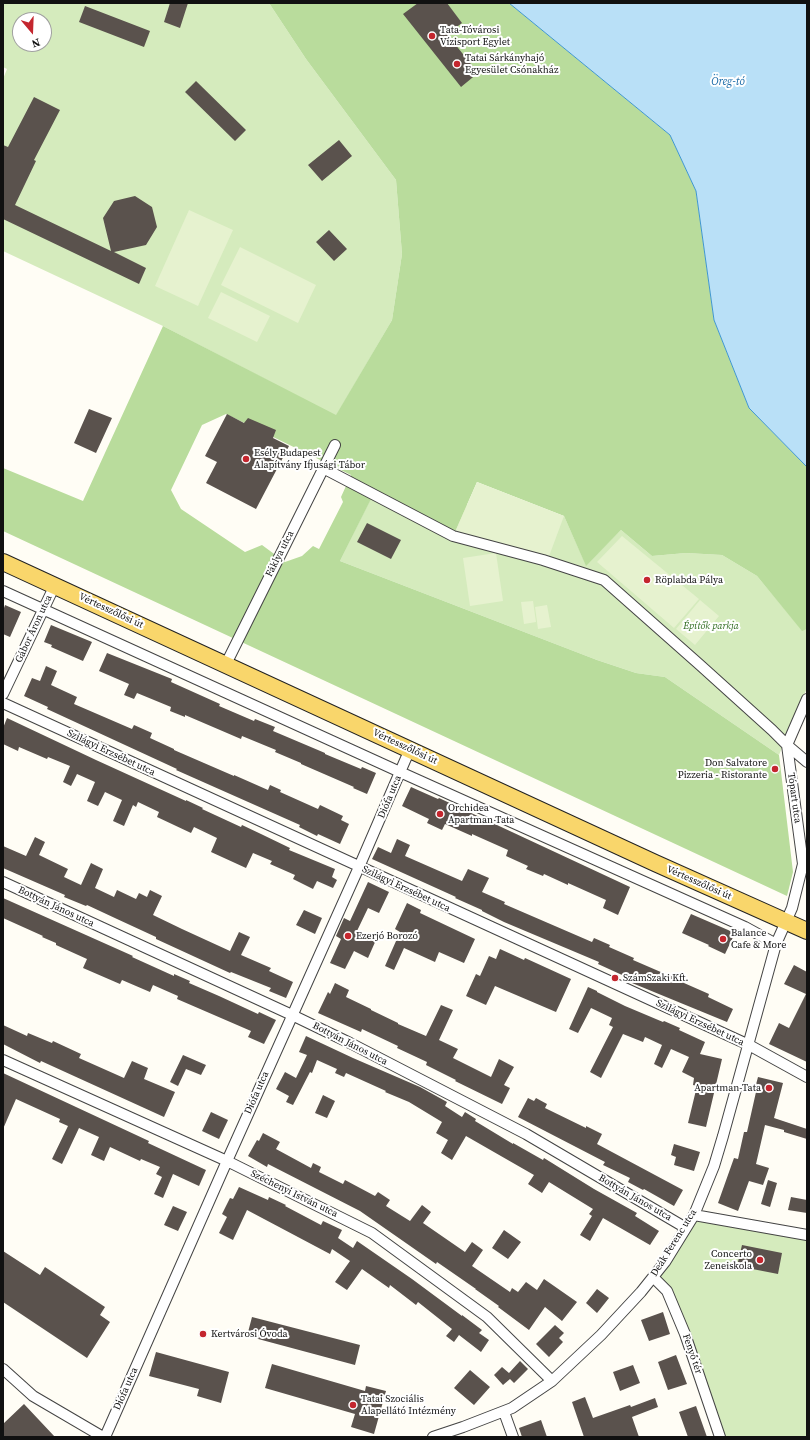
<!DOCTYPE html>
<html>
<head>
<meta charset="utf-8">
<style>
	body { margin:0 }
	#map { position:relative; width:810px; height:1440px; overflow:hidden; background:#fffdf5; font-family:"Source Serif 4",serif }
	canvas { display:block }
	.frame { position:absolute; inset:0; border:4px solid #111; pointer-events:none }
	.north { position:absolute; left:12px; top:12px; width:40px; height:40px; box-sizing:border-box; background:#fff; border:1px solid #a0a0a0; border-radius:50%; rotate:161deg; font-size:11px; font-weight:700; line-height:16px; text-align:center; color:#111 }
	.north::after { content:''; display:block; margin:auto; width:14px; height:18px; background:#c4262e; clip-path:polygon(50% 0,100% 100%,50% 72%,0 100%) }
</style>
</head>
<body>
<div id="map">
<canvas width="810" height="1440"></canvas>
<div class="frame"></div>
<div class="north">N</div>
</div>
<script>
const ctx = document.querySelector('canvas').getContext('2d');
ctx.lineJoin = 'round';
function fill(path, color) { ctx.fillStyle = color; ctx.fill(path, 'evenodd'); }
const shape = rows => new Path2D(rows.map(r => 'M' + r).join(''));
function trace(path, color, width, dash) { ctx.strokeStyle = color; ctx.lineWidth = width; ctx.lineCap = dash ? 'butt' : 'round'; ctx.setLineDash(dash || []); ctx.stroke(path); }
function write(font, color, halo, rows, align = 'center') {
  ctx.font = font + ' "Source Serif 4",serif'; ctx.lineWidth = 4; ctx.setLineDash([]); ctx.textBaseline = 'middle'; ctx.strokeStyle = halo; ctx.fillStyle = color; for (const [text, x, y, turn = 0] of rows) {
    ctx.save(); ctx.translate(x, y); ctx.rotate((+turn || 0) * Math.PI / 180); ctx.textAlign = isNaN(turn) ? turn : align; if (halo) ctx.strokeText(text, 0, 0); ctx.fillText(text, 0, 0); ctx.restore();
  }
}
const green = shape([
	[3,3,269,3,306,59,396,180,402,254,392,320,336,416,163,326,3,251,3,79,7,69,3,67],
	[20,20,44,20,44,44,20,44],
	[373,494,564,516,586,565,621,530,652,556,686,553,722,555,757,576,802,630,807,629,807,688,779,755,665,677,636,673,597,660,340,561],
	[694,1215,807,1235,807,1437,720,1437,667,1291,653,1277]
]);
const forest = shape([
	[269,3,509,3,670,135,696,191,714,320,749,408,807,467,807,629,802,631,757,576,722,555,686,553,652,556,621,530,586,566,564,516,477,482,455,532,373,495,340,561,597,660,636,673,665,677,779,755,793,872,787,896,3,531,3,468,83,501,163,326,336,415,392,320,402,254,396,180,306,59],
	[226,414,351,475,341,497,343,502,319,549,313,546,302,556,285,562,262,545,245,552,181,509,171,490,202,425]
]);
const pitch = shape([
	[189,210,233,230,198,306,155,286],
	[240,247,316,285,298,323,221,285],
	[221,292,270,316,257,342,208,318],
	[477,482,564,516,548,559,455,532],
	[622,536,699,599,674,628,597,562],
	[496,553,503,601,470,606,463,558],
	[700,600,719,616,695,645,676,629],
	[533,601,536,622,524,624,521,602],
	[547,605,551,627,538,629,535,607]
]);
const water = shape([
	[509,3,807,3,807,467,749,408,714,320,696,191,670,135,509,3]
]);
const building = shape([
	[170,3,188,3,180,28,164,22],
	[418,3,447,3,462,23,447,34,478,73,461,87,403,14],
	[85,6,150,31,144,47,79,22],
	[196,81,246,130,235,141,185,92],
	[34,97,60,110,34,160,36,161,15,205,111,251,103,218,114,201,135,196,152,207,157,227,146,245,114,252,146,268,139,284,3,219,3,145,8,147],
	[339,140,352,156,322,181,308,165],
	[329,230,347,249,334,261,316,242],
	[89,409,112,418,96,453,74,443],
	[227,414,244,423,248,418,276,430,273,438,289,446,256,509,206,483,217,462,205,456],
	[367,523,401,540,391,559,357,542],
	[5,605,21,612,10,637,3,634,3,611],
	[51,625,92,642,83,661,51,647,52,645,44,642],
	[107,653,172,679,171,682,220,704,219,706,254,721,255,719,275,727,273,731,325,753,325,754,361,769,362,767,376,773,367,794,353,788,354,787,301,764,301,763,275,752,276,750,242,736,241,739,185,715,185,717,170,711,171,707,137,693,134,699,124,695,129,684,99,671],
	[46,666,57,671,51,685,77,697,74,704,132,729,134,725,152,733,150,738,174,749,174,750,234,776,234,775,268,790,270,785,281,790,280,792,318,809,320,805,343,816,341,820,349,824,340,844,318,834,317,836,299,827,300,825,176,770,177,769,47,709,48,707,24,696,32,678,40,681],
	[7,718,96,760,186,801,186,800,203,808,202,809,241,827,242,825,261,834,290,848,289,850,335,869,332,877,337,880,333,888,317,881,313,889,293,879,295,875,270,864,272,861,253,853,246,868,211,852,217,838,194,827,191,833,157,817,159,812,138,802,136,807,133,805,124,826,113,821,122,800,105,792,98,806,87,801,95,782,77,774,71,786,63,782,70,766,48,757,47,759,19,747,18,751,3,744,3,728],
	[411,787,438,799,439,798,630,887,618,915,603,908,606,900,568,883,568,885,544,874,543,876,526,869,528,866,506,856,508,850,472,834,472,836,445,824,442,830,427,823,429,819,402,806],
	[35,837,45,842,39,855,68,869,64,877,81,885,91,863,103,869,95,888,114,897,117,890,136,899,139,893,147,897,150,890,162,896,153,915,182,929,230,951,239,932,250,937,241,955,271,968,269,971,293,982,286,998,269,991,271,988,231,972,230,973,156,939,156,937,117,919,87,905,86,906,64,897,65,895,3,868,3,846,26,856],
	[397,839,410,845,405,856,462,881,468,869,489,878,482,892,505,902,504,904,592,942,594,938,610,945,609,947,634,958,633,960,670,976,671,974,686,980,684,983,709,994,708,997,733,1009,727,1022,632,983,633,980,598,964,599,962,504,922,482,911,482,910,455,898,456,897,372,859,378,847,391,853],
	[368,882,389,892,379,913,368,908,357,931,376,940,368,958,354,951,345,969,330,963,341,939,336,936,344,918,350,921],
	[3,898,133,956,132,957,174,976,174,974,190,981,189,983,219,996,258,1014,259,1012,276,1020,264,1044,248,1037,251,1031,177,999,178,996,153,985,150,992,122,980,120,984,83,968,87,959,56,945,56,943,42,937,43,936,3,918],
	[407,903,421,910,420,913,475,939,464,963,439,952,435,962,404,948,394,970,385,966,400,932,395,929],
	[304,910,322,918,315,934,296,925],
	[691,914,735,933,725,954,708,946,709,945,682,933],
	[500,949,524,960,525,958,571,979,556,1012,495,986,486,1005,466,996,476,974,480,976,489,956,496,959],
	[794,965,807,972,807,1062,769,1044,779,1023,789,1028,806,994,784,984],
	[335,983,349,990,346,997,371,1009,371,1010,398,1023,398,1024,426,1036,441,1005,453,1010,439,1040,458,1049,453,1058,491,1077,499,1059,514,1067,504,1085,510,1088,502,1104,455,1081,456,1080,426,1065,427,1062,397,1048,398,1046,362,1029,361,1032,318,1013,328,992,330,994],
	[588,987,597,991,597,992,625,1006,663,1022,664,1021,680,1028,679,1030,705,1042,700,1054,722,1059,706,1127,688,1123,697,1086,693,1085,694,1078,682,1072,689,1057,671,1049,662,1068,654,1064,662,1045,645,1037,643,1042,623,1034,601,1078,590,1072,613,1027,609,1025,612,1018,591,1008,578,1033,569,1029],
	[3,1025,27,1036,28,1033,52,1043,53,1041,81,1054,79,1058,124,1078,132,1061,148,1068,144,1079,175,1092,164,1117,41,1061,40,1063,3,1044],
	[306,1036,353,1058,420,1087,447,1102,445,1106,462,1117,465,1112,476,1119,475,1121,513,1144,513,1143,543,1160,544,1158,594,1189,637,1213,635,1216,659,1231,650,1245,603,1218,590,1241,580,1235,592,1216,589,1214,593,1209,549,1182,542,1193,528,1184,534,1175,466,1136,452,1160,441,1153,448,1140,436,1133,442,1122,409,1102,385,1092,386,1091,346,1073,344,1077,335,1073,337,1069,317,1060,312,1073,310,1072,293,1105,286,1102,289,1096,276,1089,285,1072,296,1078,307,1055,299,1052],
	[183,1055,206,1065,201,1075,186,1069,178,1086,170,1082],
	[3,1073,149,1141,148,1143,206,1170,199,1186,173,1174,163,1198,154,1194,162,1177,156,1174,160,1167,141,1159,140,1161,110,1147,104,1161,91,1155,99,1137,79,1128,62,1164,52,1159,68,1126,59,1122,60,1119,16,1099,3,1129],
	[758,1077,783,1083,774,1118,807,1129,807,1139,784,1132,784,1130,765,1125,756,1164,769,1168,763,1185,749,1181,738,1211,718,1203,734,1158,738,1159,744,1132,747,1132,756,1092,754,1092],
	[323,1095,335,1101,327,1118,315,1113],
	[528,1098,534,1101,536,1098,547,1104,545,1108,586,1128,586,1126,602,1134,597,1144,683,1190,674,1206,644,1189,643,1190,628,1182,630,1178,603,1165,605,1162,518,1117],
	[211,1112,228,1120,219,1139,202,1131],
	[263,1133,280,1142,276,1149,311,1168,313,1163,321,1167,319,1172,343,1184,345,1180,375,1196,378,1192,390,1200,386,1206,410,1221,422,1205,431,1212,423,1223,465,1252,472,1242,483,1250,472,1266,510,1292,512,1288,518,1292,526,1282,537,1290,544,1279,577,1302,562,1321,545,1307,529,1330,498,1307,499,1306,475,1289,476,1289,437,1262,436,1264,360,1211,268,1164,267,1167,248,1156,257,1140,259,1141],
	[674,1144,700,1152,694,1171,674,1165,676,1157,671,1155],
	[768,1180,777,1183,770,1207,761,1204],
	[239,1187,268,1200,269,1197,286,1205,285,1206,321,1225,323,1221,342,1230,338,1238,353,1248,357,1241,412,1279,462,1316,462,1315,482,1330,479,1333,489,1340,481,1352,459,1335,454,1342,446,1336,452,1329,418,1302,416,1305,390,1285,389,1288,362,1269,347,1290,335,1282,350,1261,332,1249,330,1254,247,1210,233,1240,219,1233,227,1217,222,1214,230,1198,233,1199],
	[791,1197,807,1200,807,1213,788,1210],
	[173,1206,187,1212,178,1231,164,1225],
	[504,1230,521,1242,508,1259,492,1248],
	[742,1245,782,1253,778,1274,737,1266],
	[3,1251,40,1275,45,1267,105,1307,100,1315,110,1322,87,1358,3,1302],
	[597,1289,609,1298,597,1313,586,1303],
	[663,1312,670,1334,649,1341,641,1320],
	[252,1317,360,1345,355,1365,247,1336],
	[555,1325,564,1333,559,1338,563,1342,549,1357,536,1344],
	[156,1352,229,1372,221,1403,197,1396,199,1389,149,1376],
	[676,1355,687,1384,668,1390,658,1362],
	[520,1361,528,1369,514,1383,510,1379,503,1385,494,1375,502,1367,509,1373],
	[272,1364,365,1391,366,1386,386,1391,374,1434,351,1427,355,1414,265,1388],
	[633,1365,640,1383,620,1391,613,1372],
	[470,1370,490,1387,474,1405,454,1388],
	[585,1397,593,1418,630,1405,631,1407,655,1398,658,1407,632,1417,639,1437,584,1437,572,1402],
	[24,1404,55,1437,3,1437,3,1424],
	[696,1406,707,1437,688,1437,679,1412],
	[541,1420,547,1437,522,1437,519,1428]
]);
const street = shape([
	[323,468,453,536,543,560,604,580,700,665,772,730,787,745,807,762],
	[3,591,400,772,745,927,776,944],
	[226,664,335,445],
	[3,694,55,585],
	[3,703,749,1045,807,1077],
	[3,882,292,1015,350,1043,526,1134,686,1228],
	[3,1060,227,1161,372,1233,487,1317,552,1381],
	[694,1215,807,1235],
	[653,1277,667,1291,685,1334,720,1437],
	[3,1369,33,1396,103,1437],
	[504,1412,513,1437],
	[105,1437,227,1161,359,867,410,749],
	[433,1437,463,1427,512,1408,552,1381,601,1335,641,1292,665,1262,694,1215,714,1166,723,1136,776,944,792,908,803,864,787,745,807,699]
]);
const primary = shape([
	[3,562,655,863,807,931]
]);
const markers = [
	[432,36,4,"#c4262e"],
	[457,64,4,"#c4262e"],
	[246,459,4,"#c4262e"],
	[647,580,4,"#c4262e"],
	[775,769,4,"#c4262e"],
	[440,814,4,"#c4262e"],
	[348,936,4,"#c4262e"],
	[723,939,4,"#c4262e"],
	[615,978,4,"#c4262e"],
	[769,1088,4,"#c4262e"],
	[760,1260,4,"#c4262e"],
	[203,1334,4,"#c4262e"],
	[353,1405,4,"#c4262e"]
];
const poiNames = [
	["Tata-Tóvárosi",440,30],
	["Vízisport Egylet",440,42],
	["Tatai Sárkányhajó",465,58],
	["Egyesület Csónakház",465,70],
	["Esély Budapest",254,453],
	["Alapítvány Ifjusági Tábor",254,465],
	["Röplabda Pálya",655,580],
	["Don Salvatore",767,763,"right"],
	["Pizzeria - Ristorante",767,775,"right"],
	["Orchidea",448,808],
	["Apartman Tata",448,820],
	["Balance",731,933],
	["Cafe & More",731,945],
	["Ezerjó Borozó",356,936],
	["SzámSzaki Kft.",623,978],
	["Apartman-Tata",761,1088,"right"],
	["Concerto",752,1254,"right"],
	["Zeneiskola",752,1266,"right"],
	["Kertvárosi Óvoda",211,1334],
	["Tatai Szociális",361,1399],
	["Alapellátó Intézmény",361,1411]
];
const streetNames = [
	["Fáklya utca",280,554,-63],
	["Vértesszőlősi út",111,611,25],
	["Gábor Áron utca",34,629,-65],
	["Vértesszőlősi út",405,747,25],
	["Szilágyi Erzsébet utca",111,753,25],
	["Diófa utca",390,797,-67],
	["Tópart utca",794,798,82],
	["Vértesszőlősi út",699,883,24],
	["Szilágyi Erzsébet utca",406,889,25],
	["Bottyán János utca",56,907,25],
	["Szilágyi Erzsébet utca",700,1023,25],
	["Bottyán János utca",350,1044,27],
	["Diófa utca",257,1093,-66],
	["Széchenyi István utca",294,1194,26],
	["Bottyán János utca",635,1198,30],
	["Deák Ferenc utca",674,1243,-58],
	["Fenyő tér",692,1354,71],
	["Diófa utca",126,1389,-66]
];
const parkNames = [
	["Építők parkja",711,626]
];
const waterNames = [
	["Öreg-tó",728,82]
];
fill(green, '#d5ebbd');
fill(forest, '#b9dc9c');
fill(pitch, '#e6f2cf');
fill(water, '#b9e0f7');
trace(water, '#3f96cf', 1);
fill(building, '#5a524d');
trace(street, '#444', 12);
trace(primary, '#222', 18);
trace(street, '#fff', 10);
trace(primary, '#f9d66b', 16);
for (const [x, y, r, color] of markers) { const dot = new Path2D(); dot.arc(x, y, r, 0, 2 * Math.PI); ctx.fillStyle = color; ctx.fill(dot); trace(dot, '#fff', 1.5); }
write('10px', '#111', '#fff', poiNames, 'left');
write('10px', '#111', '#fff', streetNames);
write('italic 10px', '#2f6b1f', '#fff', parkNames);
write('italic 11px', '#1768a6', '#fff', waterNames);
</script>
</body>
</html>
